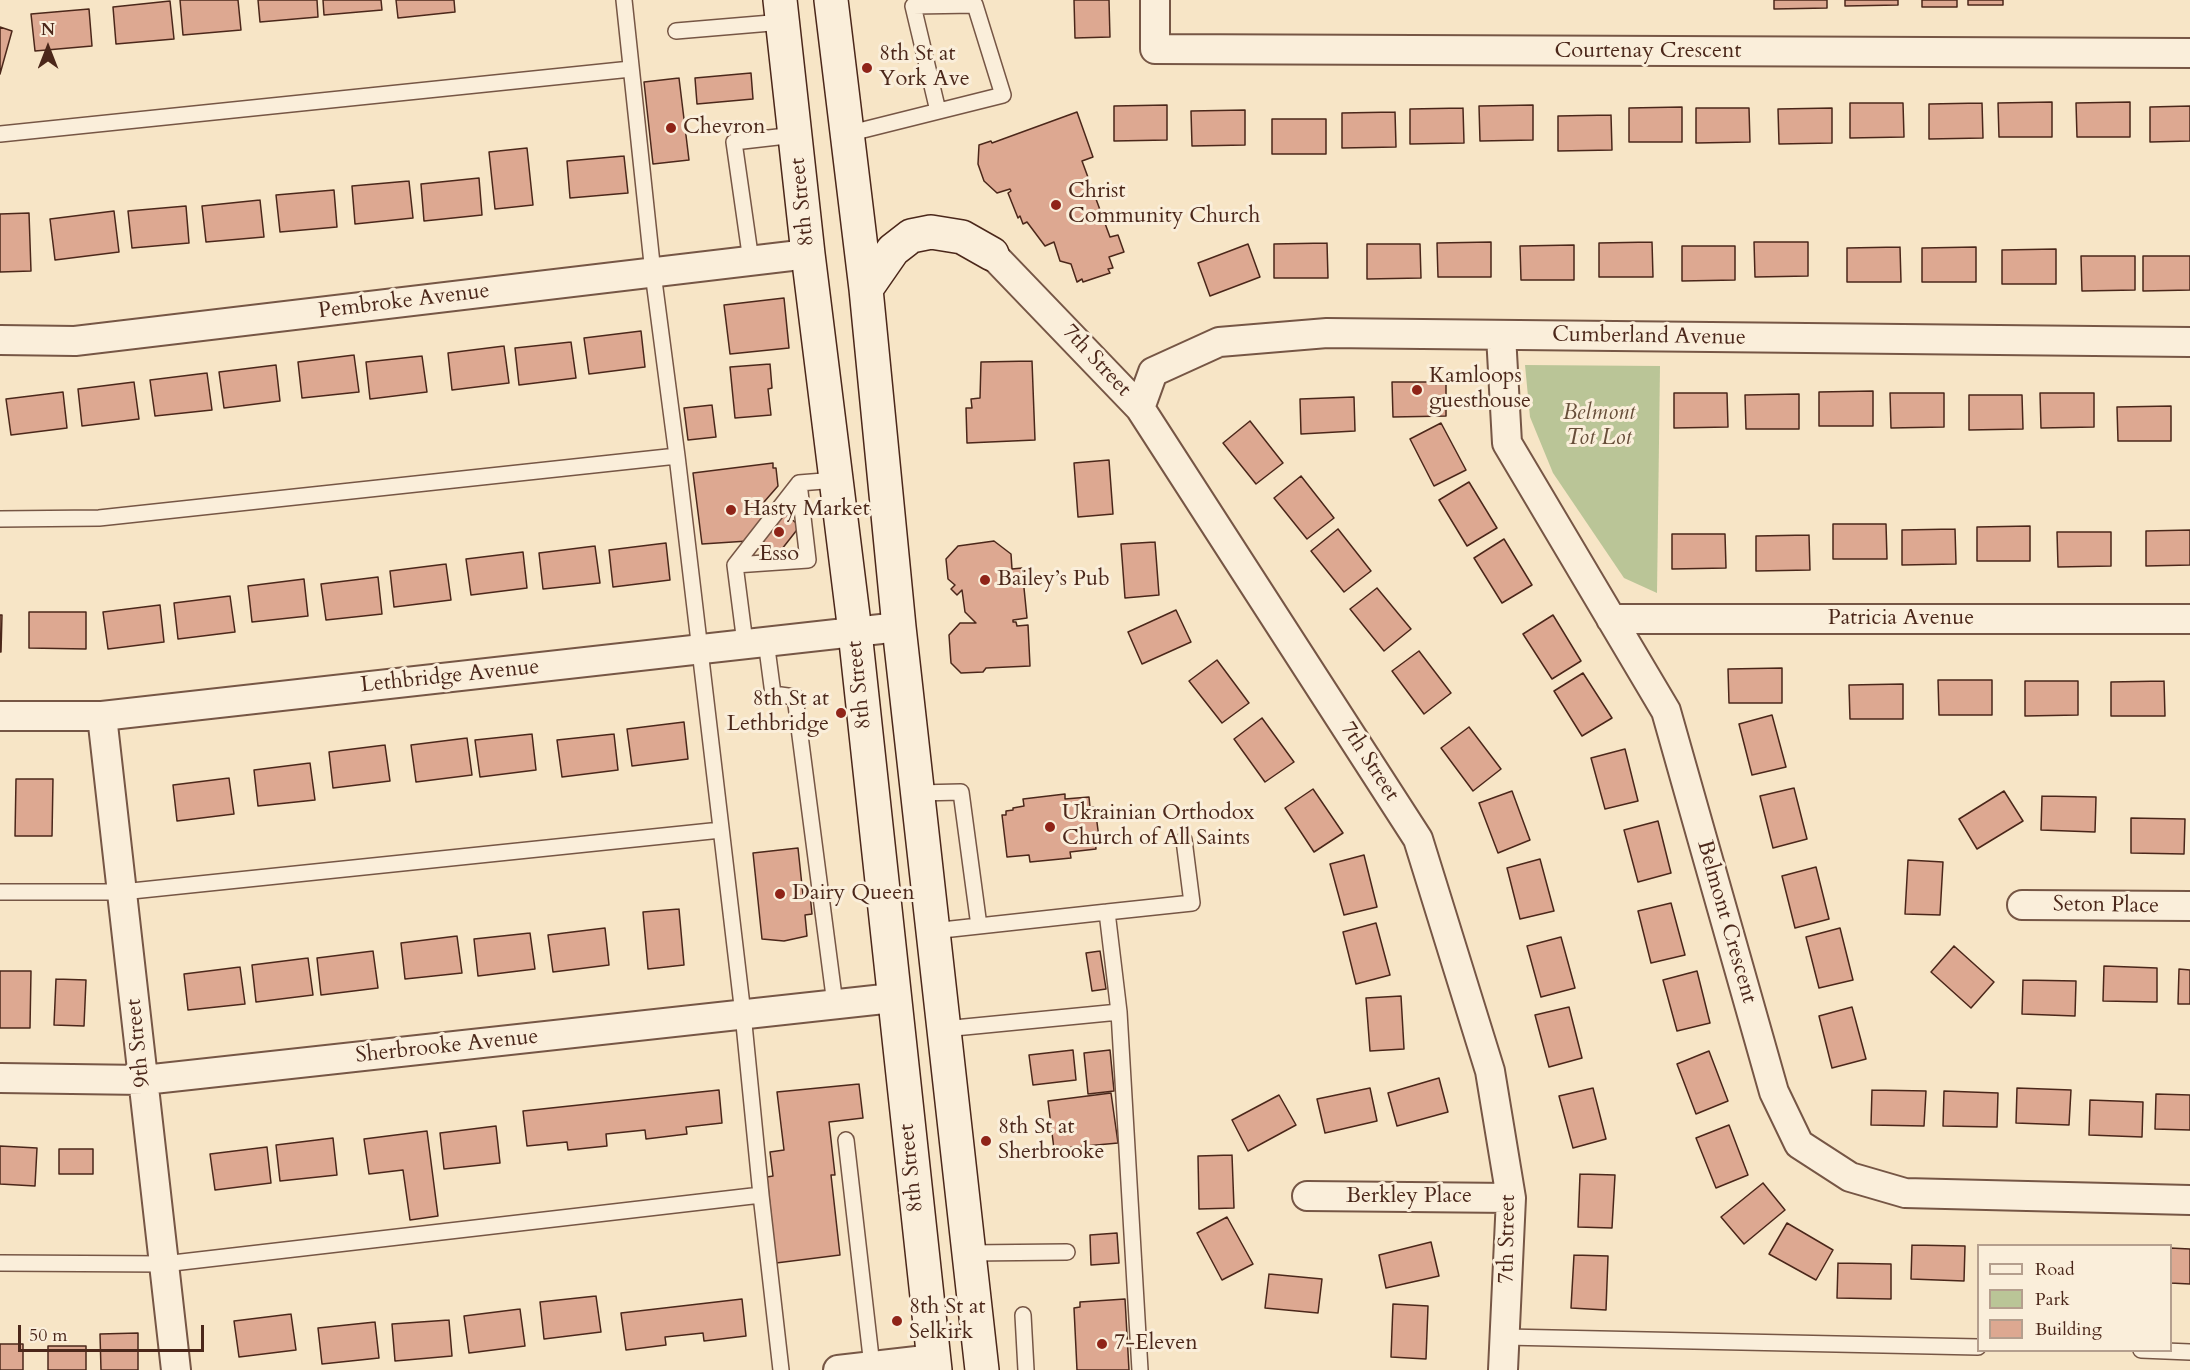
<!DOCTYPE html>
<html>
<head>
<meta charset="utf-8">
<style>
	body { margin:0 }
	#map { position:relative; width:2190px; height:1370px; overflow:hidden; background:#f7e5c6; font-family:Cardo,serif }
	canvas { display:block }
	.legend { position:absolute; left:1977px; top:1244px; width:195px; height:108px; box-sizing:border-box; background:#faeeda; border:2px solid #b49e8d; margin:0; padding:8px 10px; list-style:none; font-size:18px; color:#4b271a }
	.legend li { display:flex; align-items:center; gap:12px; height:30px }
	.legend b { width:30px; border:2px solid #b49e8d }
	.north { position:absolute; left:18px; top:18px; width:60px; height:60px; -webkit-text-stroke:4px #faeeda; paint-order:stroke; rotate:0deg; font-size:16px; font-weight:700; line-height:24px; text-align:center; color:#4b271a }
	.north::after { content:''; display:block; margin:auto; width:21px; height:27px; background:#4b271a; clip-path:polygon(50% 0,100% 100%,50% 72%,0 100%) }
	.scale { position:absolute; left:18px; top:1325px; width:186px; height:27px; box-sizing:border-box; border:3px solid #4b271a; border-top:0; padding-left:8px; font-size:18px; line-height:21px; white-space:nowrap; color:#4b271a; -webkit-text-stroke:4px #faeeda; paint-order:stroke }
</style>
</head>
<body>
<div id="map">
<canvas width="2190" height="1370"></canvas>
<ul class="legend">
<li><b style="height:8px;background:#faeeda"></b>Road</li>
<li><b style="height:16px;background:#bac597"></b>Park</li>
<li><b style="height:16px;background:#dda891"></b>Building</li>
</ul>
<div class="north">N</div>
<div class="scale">50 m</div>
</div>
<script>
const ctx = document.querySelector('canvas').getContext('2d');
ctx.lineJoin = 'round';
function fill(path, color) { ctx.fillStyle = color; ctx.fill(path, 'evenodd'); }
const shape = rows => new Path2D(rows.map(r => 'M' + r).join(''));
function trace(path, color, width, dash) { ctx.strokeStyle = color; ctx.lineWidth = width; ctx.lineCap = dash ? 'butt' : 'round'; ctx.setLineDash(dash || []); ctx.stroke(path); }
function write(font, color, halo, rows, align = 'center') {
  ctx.font = font + ' Cardo,serif'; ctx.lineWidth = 6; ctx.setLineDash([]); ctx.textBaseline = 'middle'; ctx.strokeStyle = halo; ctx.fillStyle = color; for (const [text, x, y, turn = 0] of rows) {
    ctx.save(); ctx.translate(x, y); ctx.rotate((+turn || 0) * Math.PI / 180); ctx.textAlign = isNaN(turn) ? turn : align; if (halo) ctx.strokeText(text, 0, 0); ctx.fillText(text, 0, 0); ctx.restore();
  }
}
const green = shape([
	[1525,365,1660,366,1657,593,1624,578,1553,473,1530,417]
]);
const building = shape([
	[180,0,238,0,241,30,183,35,180,0],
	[258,0,317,0,318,17,260,22,258,0],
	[323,0,381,0,382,10,324,15,323,0],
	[396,0,454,0,455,12,398,18,396,0],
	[1074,0,1109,0,1110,37,1075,38,1074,0],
	[1774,0,1827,0,1827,8,1774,9,1774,0],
	[1845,0,1898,0,1898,5,1845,6,1845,0],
	[1922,0,1957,0,1957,7,1922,7,1922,0],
	[1968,0,2003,0,2003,5,1968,5,1968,0],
	[170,1,174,39,116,44,113,7,170,1],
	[89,9,92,46,35,51,31,14,89,9],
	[0,27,12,31,0,74,0,27],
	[751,73,753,99,697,104,695,78,751,73],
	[679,78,689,160,653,164,644,82,679,78],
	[2052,102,2052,137,1999,137,1998,103,2052,102],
	[2130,102,2130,137,2077,137,2076,103,2130,102],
	[1850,103,1903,103,1904,137,1850,138,1850,103],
	[1982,103,1983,138,1929,139,1929,104,1982,103],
	[1167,105,1167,140,1114,141,1114,106,1167,105],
	[1533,105,1533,140,1480,141,1479,106,1533,105],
	[2190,106,2190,141,2150,142,2150,107,2190,106],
	[1682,107,1682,142,1629,142,1629,108,1682,107],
	[1463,108,1464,143,1410,144,1410,109,1463,108],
	[1696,108,1749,108,1750,142,1696,143,1696,108],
	[1832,108,1832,143,1779,144,1778,109,1832,108],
	[1245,110,1245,145,1192,146,1191,111,1245,110],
	[1077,112,1093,157,1082,161,1110,237,1118,235,1124,252,1109,257,1113,268,1108,269,1110,273,1083,282,1082,279,1077,282,1071,264,1060,261,1054,242,1045,246,1027,222,1023,224,1020,216,1018,218,1008,193,1011,191,1010,189,997,193,984,181,978,164,979,145,991,141,992,143,1077,112],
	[1395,112,1396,147,1342,148,1342,113,1395,112],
	[1611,115,1612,150,1558,151,1558,116,1611,115],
	[1272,119,1326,119,1326,154,1272,154,1272,119],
	[527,148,533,205,495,209,489,152,527,148],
	[624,156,628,193,570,198,567,161,624,156],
	[479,178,482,215,424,221,421,184,479,178],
	[409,181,413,218,355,224,352,186,409,181],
	[334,190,337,227,280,232,276,195,334,190],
	[260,200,264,237,206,242,202,206,260,200],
	[186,206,189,243,132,248,128,211,186,206],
	[114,211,119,252,55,260,50,219,114,211],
	[29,213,31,271,0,272,0,214,29,213],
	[1491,242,1491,277,1438,277,1437,243,1491,242],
	[1652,242,1653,277,1599,277,1599,243,1652,242],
	[1754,242,1808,242,1808,276,1755,277,1754,242],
	[1327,243,1328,278,1274,278,1274,244,1327,243],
	[1248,244,1260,277,1210,296,1198,263,1248,244],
	[1367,244,1420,244,1421,278,1367,279,1367,244],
	[1574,245,1574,280,1521,280,1520,246,1574,245],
	[1682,246,1735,246,1735,280,1682,281,1682,246],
	[1900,247,1901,282,1847,282,1847,248,1900,247],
	[1976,247,1976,282,1922,282,1922,248,1976,247],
	[2056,249,2056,284,2002,284,2002,250,2056,249],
	[2081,256,2135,256,2135,290,2082,291,2081,256],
	[2143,256,2190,256,2190,290,2143,291,2143,256],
	[784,298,789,348,730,354,724,305,784,298],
	[641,331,645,367,589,374,584,338,641,331],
	[571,342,576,378,519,385,515,348,571,342],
	[504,346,509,383,452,390,448,353,504,346],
	[354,355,359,392,302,398,298,362,354,355],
	[422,356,427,392,370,399,366,362,422,356],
	[1032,361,1035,440,967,443,966,408,972,408,971,399,980,398,981,362,1032,361],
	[770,364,772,388,768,389,771,415,735,418,730,367,770,364],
	[276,365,280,401,224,408,219,372,276,365],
	[207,373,212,410,155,416,150,380,207,373],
	[134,382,139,419,82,426,78,389,134,382],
	[1392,382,1446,382,1446,416,1393,417,1392,382],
	[1873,391,1873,426,1819,426,1819,392,1873,391],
	[63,392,67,428,11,435,6,399,63,392],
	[1674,393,1727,393,1728,427,1674,428,1674,393],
	[1890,393,1944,393,1944,427,1891,428,1890,393],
	[2040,393,2094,393,2094,427,2041,428,2040,393],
	[1799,394,1799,429,1746,429,1745,395,1799,394],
	[1969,395,2022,395,2023,429,1969,430,1969,395],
	[1354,397,1355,431,1301,434,1300,399,1354,397],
	[712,405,716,437,688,440,684,408,712,405],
	[2171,406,2171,441,2118,441,2117,407,2171,406],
	[1250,421,1283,463,1256,484,1223,443,1250,421],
	[1441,423,1466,470,1434,486,1410,439,1441,423],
	[1109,460,1113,514,1078,517,1074,463,1109,460],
	[773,463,773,468,776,468,778,486,764,502,766,518,748,541,702,544,693,473,773,463],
	[1301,476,1334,518,1307,539,1274,498,1301,476],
	[1469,482,1497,528,1467,546,1439,500,1469,482],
	[781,511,800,526,778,554,759,538,781,511],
	[1833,524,1886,524,1887,559,1833,559,1833,524],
	[2030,526,2030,561,1977,561,1977,527,2030,526],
	[1338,529,1371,571,1344,592,1311,551,1338,529],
	[1955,529,1956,564,1902,565,1902,530,1955,529],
	[2190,530,2190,565,2146,566,2146,531,2190,530],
	[2057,532,2111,532,2111,566,2058,567,2057,532],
	[1672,534,1725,534,1726,568,1672,569,1672,534],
	[1809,535,1810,570,1756,571,1756,536,1809,535],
	[1504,539,1532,585,1502,603,1474,558,1504,539],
	[994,541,1011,554,1012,569,1022,568,1027,618,1013,620,1013,622,1016,622,1017,626,1028,625,1030,666,986,668,983,672,961,673,951,663,949,635,960,623,976,623,965,612,962,590,957,595,951,589,955,585,948,579,946,559,958,546,994,541],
	[1155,542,1159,595,1125,598,1121,544,1155,542],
	[666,543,670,580,613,587,609,550,666,543],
	[595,546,600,583,543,589,539,553,595,546],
	[523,552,527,588,471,595,466,559,523,552],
	[446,564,451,600,394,607,390,571,446,564],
	[378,577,382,614,326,620,321,584,378,577],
	[304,579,308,616,252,622,248,586,304,579],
	[1377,588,1411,629,1384,651,1350,609,1377,588],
	[230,596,235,632,178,639,174,603,230,596],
	[160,605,164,642,108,649,103,612,160,605],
	[1176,610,1191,642,1142,664,1128,632,1176,610],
	[29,612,86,612,86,649,29,648,29,612],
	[0,615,2,615,1,652,0,652,0,615],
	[1553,615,1581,661,1552,679,1523,634,1553,615],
	[1419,651,1451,693,1424,714,1392,671,1419,651],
	[1217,660,1249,703,1222,723,1189,681,1217,660],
	[1782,668,1782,703,1729,703,1728,669,1782,668],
	[1583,673,1612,718,1582,736,1554,691,1583,673],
	[1938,680,1992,680,1992,715,1939,715,1938,680],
	[2025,681,2078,681,2078,715,2025,716,2025,681],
	[2164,681,2165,716,2111,716,2111,682,2164,681],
	[1903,684,1903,719,1850,719,1849,685,1903,684],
	[1772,715,1786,767,1752,775,1739,724,1772,715],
	[1262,718,1294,762,1265,782,1234,739,1262,718],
	[684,722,688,759,632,766,627,729,684,722],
	[1469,727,1501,769,1473,791,1441,748,1469,727],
	[532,734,536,770,480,777,475,740,532,734],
	[614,734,618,770,562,777,557,740,614,734],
	[467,738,472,775,416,782,411,745,467,738],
	[385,745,390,781,333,788,329,752,385,745],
	[1625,749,1638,801,1605,809,1591,758,1625,749],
	[310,763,315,800,258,806,254,770,310,763],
	[229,778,234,814,177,821,173,785,229,778],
	[16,779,53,779,52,836,15,836,16,779],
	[1794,788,1807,839,1773,848,1760,796,1794,788],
	[1313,789,1343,833,1314,852,1285,808,1313,789],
	[1512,791,1530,840,1498,853,1479,803,1512,791],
	[2004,791,2023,821,1977,849,1959,819,2004,791],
	[1065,794,1065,799,1089,797,1090,807,1095,807,1099,838,1095,839,1096,849,1070,852,1071,858,1030,862,1029,855,1007,857,1002,815,1006,815,1006,811,1013,810,1013,808,1024,806,1023,799,1065,794],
	[2042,796,2096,797,2095,832,2041,830,2042,796],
	[2131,818,2185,819,2184,854,2131,853,2131,818],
	[1658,821,1671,873,1638,882,1624,830,1658,821],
	[798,848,803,895,810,894,812,914,805,915,807,936,784,941,762,939,753,853,798,848],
	[1364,855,1377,907,1344,915,1330,864,1364,855],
	[1540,859,1554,911,1520,919,1507,868,1540,859],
	[1908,860,1943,862,1940,915,1905,914,1908,860],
	[1816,867,1829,919,1795,928,1782,876,1816,867],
	[1671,903,1685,955,1651,963,1638,911,1671,903],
	[679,909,684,965,648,969,643,912,679,909],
	[1376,923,1390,975,1356,984,1343,932,1376,923],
	[605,928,609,965,553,972,548,935,605,928],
	[1840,928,1853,980,1819,988,1806,937,1840,928],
	[530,933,535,969,478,976,474,939,530,933],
	[457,936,462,973,405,979,401,943,457,936],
	[1561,937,1575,988,1541,997,1527,946,1561,937],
	[1954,946,1994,982,1971,1008,1931,972,1954,946],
	[373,951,378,988,321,995,317,958,373,951],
	[1100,951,1106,989,1092,991,1086,953,1100,951],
	[308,958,313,995,256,1002,252,965,308,958],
	[2104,966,2157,968,2157,1002,2103,1001,2104,966],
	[240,967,245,1004,188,1010,184,974,240,967],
	[2179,969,2190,970,2190,1004,2178,1004,2179,969],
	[0,971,31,971,30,1028,0,1028,0,971],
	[1697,971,1710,1023,1677,1031,1663,980,1697,971],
	[56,979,86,980,84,1026,54,1025,56,979],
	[2023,980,2076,981,2075,1016,2022,1014,2023,980],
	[1401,996,1404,1049,1370,1051,1366,998,1401,996],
	[1569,1007,1582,1058,1549,1067,1535,1015,1569,1007],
	[1852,1007,1866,1059,1832,1068,1819,1016,1852,1007],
	[1073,1050,1076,1080,1033,1085,1029,1055,1073,1050],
	[1110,1050,1114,1091,1088,1094,1084,1053,1110,1050],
	[1709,1051,1728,1101,1696,1114,1677,1064,1709,1051],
	[1439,1078,1448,1112,1397,1126,1388,1093,1439,1078],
	[859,1084,863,1118,829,1122,835,1175,831,1175,840,1255,776,1263,767,1177,773,1176,770,1152,784,1150,777,1092,859,1084],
	[1370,1088,1377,1121,1325,1133,1317,1099,1370,1088],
	[1593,1088,1606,1139,1573,1148,1559,1096,1593,1088],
	[2017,1088,2071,1090,2069,1125,2016,1123,2017,1088],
	[719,1090,722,1123,686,1127,687,1134,646,1139,645,1130,606,1134,607,1146,568,1150,567,1142,527,1146,523,1111,719,1090],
	[1872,1090,1926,1091,1924,1126,1871,1125,1872,1090],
	[1944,1091,1998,1093,1997,1127,1943,1126,1944,1091],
	[1111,1093,1118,1143,1054,1149,1048,1101,1111,1093],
	[2156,1094,2190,1095,2190,1130,2155,1129,2156,1094],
	[1279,1095,1296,1125,1248,1151,1232,1120,1279,1095],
	[2090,1100,2143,1102,2142,1137,2089,1135,2090,1100],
	[1729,1125,1748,1175,1716,1188,1696,1138,1729,1125],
	[496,1126,500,1163,444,1169,440,1133,496,1126],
	[427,1131,438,1216,410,1220,403,1170,369,1174,364,1139,427,1131],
	[333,1138,337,1175,280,1181,276,1145,333,1138],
	[0,1146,37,1148,35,1186,0,1184,0,1146],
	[267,1147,271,1183,215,1190,210,1154,267,1147],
	[59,1149,93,1149,93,1174,59,1174,59,1149],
	[1232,1155,1234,1208,1199,1209,1198,1156,1232,1155],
	[1580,1174,1615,1175,1612,1228,1578,1227,1580,1174],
	[1763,1183,1785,1210,1744,1244,1721,1217,1763,1183],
	[1227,1217,1253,1264,1222,1280,1197,1233,1227,1217],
	[1787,1223,1833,1250,1816,1280,1769,1254,1787,1223],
	[1117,1233,1119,1263,1091,1265,1090,1235,1117,1233],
	[1431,1242,1439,1276,1386,1288,1379,1255,1431,1242],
	[1912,1245,1965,1246,1964,1281,1911,1279,1912,1245],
	[2170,1248,2190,1249,2190,1284,2170,1283,2170,1248],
	[1574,1255,1608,1256,1606,1310,1571,1308,1574,1255],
	[1838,1263,1891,1264,1891,1299,1837,1298,1838,1263],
	[1269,1274,1322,1279,1318,1313,1265,1308,1269,1274],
	[596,1296,601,1332,544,1339,540,1302,596,1296],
	[742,1299,746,1336,704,1341,703,1333,665,1337,666,1345,626,1350,621,1313,742,1299],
	[1125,1299,1129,1370,1077,1370,1074,1308,1080,1307,1080,1302,1125,1299],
	[1393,1304,1428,1306,1426,1359,1391,1357,1393,1304],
	[520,1309,525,1346,469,1353,464,1316,520,1309],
	[291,1314,296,1350,239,1357,234,1321,291,1314],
	[449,1320,452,1356,395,1361,392,1324,449,1320],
	[375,1322,379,1358,322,1364,318,1328,375,1322],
	[138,1333,138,1370,101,1370,100,1334,138,1333],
	[0,1344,23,1344,23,1370,0,1370,0,1344],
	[48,1346,86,1346,86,1370,48,1370,48,1346]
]);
const service = shape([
	[676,31,783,22],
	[0,134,631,69],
	[847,134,1003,95,975,5,913,6,938,111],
	[751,261,734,142,795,135],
	[0,519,99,518,677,456],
	[735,565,799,483],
	[766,641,773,694,795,697,835,1004],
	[745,643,735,565,808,560,799,483,836,480],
	[918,793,961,792,979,926],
	[0,892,122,892,721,830],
	[933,931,1107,912],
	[1119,1012,1140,1370],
	[944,1029,1119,1012,1107,912,1192,903,1184,840],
	[846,1140,872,1366],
	[761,1195,781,1370],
	[969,1253,1067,1252],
	[0,1263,164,1264,761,1195,743,1014,677,456,653,273,624,0],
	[1023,1315,1026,1370],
	[1505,1337,1978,1347],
	[2141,1350,2190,1352]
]);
const minor = shape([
	[1155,0,1155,49,2190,53],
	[992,254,1140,408,1418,839,1490,1071,1511,1198,1503,1370],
	[1501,335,1507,443,1666,711,1774,1092,1799,1144,1850,1177,1905,1193,2190,1200],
	[0,340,75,341,808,254],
	[1140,408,1153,372,1219,342,1327,333,2190,342],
	[1611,619,2190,619],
	[0,716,102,716,899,627],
	[102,716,176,1370],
	[2022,905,2190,906],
	[0,1078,144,1080,893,998],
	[1307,1196,1511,1198],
	[838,1370,934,1359]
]);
const secondary = shape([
	[780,0,808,254,855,632,935,1370],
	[831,0,866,289,899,627,982,1370],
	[866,289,893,250,911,236,931,232,962,237,992,254]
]);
const markers = [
	[867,68,6,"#8f2418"],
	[671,128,6,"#8f2418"],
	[1056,205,6,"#8f2418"],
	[1417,390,6,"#8f2418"],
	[731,510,6,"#8f2418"],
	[779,532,6,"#8f2418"],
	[985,580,6,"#8f2418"],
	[841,713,6,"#8f2418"],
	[1050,827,6,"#8f2418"],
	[780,894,6,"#8f2418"],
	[986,1141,6,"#8f2418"],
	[897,1321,6,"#8f2418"],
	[1102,1344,6,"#8f2418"]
];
const streetNames = [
	["Courtenay Crescent",1648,52],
	["8th Street",803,202,-96],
	["Pembroke Avenue",404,302,-7],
	["Cumberland Avenue",1649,337,1],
	["7th Street",1096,361,47],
	["Patricia Avenue",1901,619],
	["Lethbridge Avenue",450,677,-6],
	["8th Street",860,685,-96],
	["7th Street",1369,762,57],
	["Seton Place",2106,906,1],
	["Belmont Crescent",1726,922,74],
	["9th Street",139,1043,-96],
	["Sherbrooke Avenue",447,1047,-6],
	["8th Street",912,1168,-96],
	["Berkley Place",1409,1197],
	["7th Street",1508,1239,-89]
];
const poiNames = [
	["8th St at",879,55],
	["York Ave",879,80],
	["Chevron",683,128],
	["Christ",1068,192],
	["Community Church",1068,217],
	["Kamloops",1429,377],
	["guesthouse",1429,402],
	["Hasty Market",743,510],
	["Esso",779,555,"center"],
	["Bailey’s Pub",997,580],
	["8th St at",829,700,"right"],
	["Lethbridge",829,725,"right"],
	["Ukrainian Orthodox",1062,814],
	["Church of All Saints",1062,839],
	["Dairy Queen",792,894],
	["8th St at",998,1128],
	["Sherbrooke",998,1153],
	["8th St at",909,1308],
	["Selkirk",909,1333],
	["7-Eleven",1114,1344]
];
const parkNames = [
	["Belmont",1599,414],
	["Tot Lot",1599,439]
];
fill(green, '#bac597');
fill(building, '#dda891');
trace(building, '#4b271a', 1.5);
trace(service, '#765645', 18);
trace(minor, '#765645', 32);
trace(secondary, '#4b271a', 36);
trace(service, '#faeeda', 15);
trace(minor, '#faeeda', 28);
trace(secondary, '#faeeda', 33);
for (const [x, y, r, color] of markers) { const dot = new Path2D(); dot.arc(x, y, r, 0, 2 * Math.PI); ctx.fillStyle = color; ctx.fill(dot); trace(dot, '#faeeda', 2); }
write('22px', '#4b271a', '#faeeda', streetNames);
write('22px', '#4b271a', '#faeeda', poiNames, 'left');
write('italic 22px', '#674e39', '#faeeda', parkNames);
</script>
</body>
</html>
